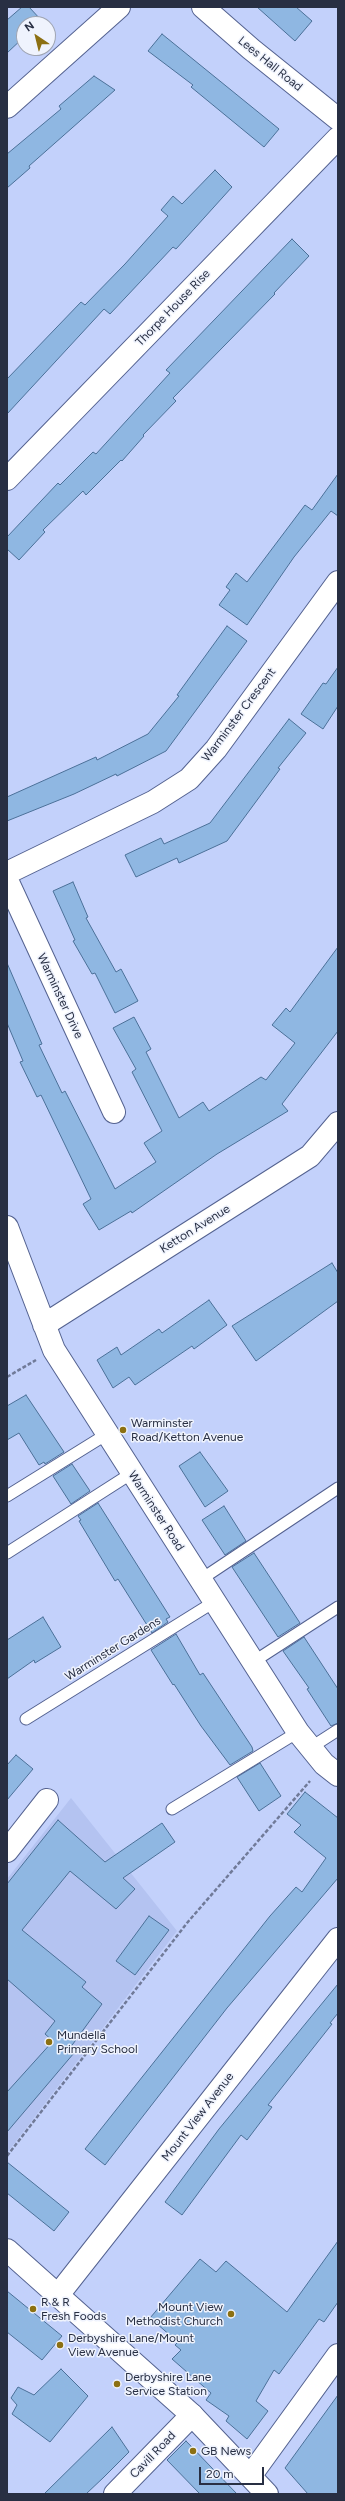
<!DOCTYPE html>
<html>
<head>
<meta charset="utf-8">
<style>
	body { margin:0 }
	#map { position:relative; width:345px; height:2501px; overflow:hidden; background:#c3d1fb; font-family:Figtree,sans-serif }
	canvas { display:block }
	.frame { position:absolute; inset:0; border:8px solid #282f43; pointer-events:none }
	.north { position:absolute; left:16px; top:16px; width:40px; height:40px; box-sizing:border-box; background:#eff3fd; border:1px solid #9fa5b3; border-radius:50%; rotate:325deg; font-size:11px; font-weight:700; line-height:16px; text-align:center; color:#282f43 }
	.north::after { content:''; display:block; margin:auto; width:14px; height:18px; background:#8c7012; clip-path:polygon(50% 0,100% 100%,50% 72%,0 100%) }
	.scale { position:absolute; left:199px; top:2467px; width:65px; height:18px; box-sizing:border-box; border:2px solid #282f43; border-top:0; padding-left:5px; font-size:12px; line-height:14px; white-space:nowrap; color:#282f43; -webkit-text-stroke:3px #eff3fd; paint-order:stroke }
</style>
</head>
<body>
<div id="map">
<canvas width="345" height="2501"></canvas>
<div class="frame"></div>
<div class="north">N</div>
<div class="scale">20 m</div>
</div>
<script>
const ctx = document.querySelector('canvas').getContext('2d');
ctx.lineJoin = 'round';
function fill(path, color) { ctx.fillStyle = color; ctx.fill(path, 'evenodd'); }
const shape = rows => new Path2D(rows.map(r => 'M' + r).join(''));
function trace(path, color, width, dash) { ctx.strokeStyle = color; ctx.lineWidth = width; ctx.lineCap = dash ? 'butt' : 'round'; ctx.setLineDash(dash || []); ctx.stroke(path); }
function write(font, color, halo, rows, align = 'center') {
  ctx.font = font + ' Figtree,sans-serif'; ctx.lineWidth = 3; ctx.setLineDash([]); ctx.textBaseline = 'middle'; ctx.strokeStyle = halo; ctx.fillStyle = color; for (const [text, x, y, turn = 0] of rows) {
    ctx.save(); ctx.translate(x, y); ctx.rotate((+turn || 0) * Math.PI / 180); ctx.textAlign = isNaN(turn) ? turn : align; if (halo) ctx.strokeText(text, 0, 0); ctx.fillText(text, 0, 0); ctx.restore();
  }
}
const built = shape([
	[71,1798,177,1931,7,2153,7,1879]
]);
const building = shape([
	[22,7,29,7,42,21,39,24,24,24,24,37,7,53,7,20,22,7],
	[257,7,296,7,312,21,295,41,257,7],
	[162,34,279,129,264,147,191,87,193,85,148,51,162,34],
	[94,76,115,90,29,166,30,168,7,188,7,154,61,109,59,106,94,76],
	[215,170,232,187,176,249,173,247,110,314,104,309,7,414,7,379,81,302,85,305,125,264,168,216,161,210,173,196,182,204,215,170],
	[292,239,309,256,274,293,275,294,173,398,176,401,143,435,144,436,122,461,121,460,86,495,83,491,43,530,45,532,19,560,7,549,7,537,58,483,60,485,93,452,96,454,170,373,166,370,292,239],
	[338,474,338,516,331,511,294,557,247,625,219,605,230,590,226,587,236,573,247,582,305,505,312,510,338,474],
	[227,626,247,641,166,751,117,776,116,774,74,794,7,821,7,797,96,757,97,760,148,734,179,696,177,695,227,626],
	[338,667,338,706,323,729,301,714,323,683,326,684,338,667],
	[289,719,306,733,278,768,280,769,227,841,179,863,177,858,136,877,125,855,161,838,164,844,210,823,289,719],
	[73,882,88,917,86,918,116,972,121,969,138,1001,115,1013,95,973,92,974,73,941,75,940,53,891,73,882],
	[338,947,338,1031,282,1104,288,1111,217,1154,132,1213,131,1211,99,1230,83,1204,91,1199,41,1095,37,1097,20,1062,23,1061,7,1023,7,963,42,1044,39,1045,62,1093,65,1091,115,1189,156,1162,144,1143,162,1131,132,1072,136,1069,113,1028,134,1017,151,1049,146,1052,179,1118,203,1102,209,1111,261,1077,266,1080,295,1043,272,1025,286,1008,290,1012,338,947],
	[332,1263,338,1273,338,1301,256,1361,232,1326,332,1263],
	[209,1300,227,1325,194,1349,192,1346,135,1385,129,1377,113,1388,97,1360,117,1347,121,1355,159,1329,162,1333,209,1300],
	[26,1395,64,1452,45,1464,44,1462,39,1465,19,1433,7,1440,7,1406,26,1395],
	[200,1452,228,1491,205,1507,179,1466,200,1452],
	[72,1464,90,1491,71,1504,53,1476,72,1464],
	[98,1503,170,1617,166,1619,168,1622,152,1633,118,1579,115,1581,79,1521,81,1520,78,1516,98,1503],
	[224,1506,246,1541,225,1555,202,1520,224,1506],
	[254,1553,300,1623,278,1637,232,1567,254,1553],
	[43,1617,61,1647,35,1663,34,1660,7,1679,7,1640,43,1617],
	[176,1634,200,1675,203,1673,252,1747,253,1751,230,1765,201,1726,174,1684,173,1685,151,1650,176,1634],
	[304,1637,338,1689,338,1723,331,1726,307,1689,309,1688,283,1651,304,1637],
	[16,1755,33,1769,7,1800,7,1765,16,1755],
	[260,1763,281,1796,259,1811,237,1777,260,1763],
	[305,1792,338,1818,338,1878,227,2008,105,2165,85,2149,270,1916,296,1887,302,1892,326,1858,294,1832,301,1825,287,1814,305,1792],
	[58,1820,105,1862,162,1823,175,1842,123,1878,135,1889,116,1909,70,1871,22,1930,86,1982,82,1987,102,2004,70,2048,74,2053,7,2132,7,2092,53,2041,45,2034,55,2021,7,1979,7,1884,58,1820],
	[149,1916,169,1930,135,1975,116,1961,149,1916],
	[338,1984,338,2013,330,2023,332,2024,268,2105,272,2107,247,2140,241,2135,182,2215,165,2202,219,2129,338,1984],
	[7,2162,69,2212,54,2231,7,2193,7,2162],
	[338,2241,338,2302,324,2322,319,2319,279,2374,274,2370,256,2401,268,2411,247,2439,226,2421,229,2416,206,2400,211,2393,172,2359,181,2350,175,2345,178,2342,150,2318,200,2259,216,2272,226,2261,287,2312,338,2241],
	[7,2291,62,2336,42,2360,7,2332,7,2291],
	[61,2369,88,2396,50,2442,12,2414,17,2405,11,2398,18,2387,34,2395,61,2369],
	[338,2395,338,2494,308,2494,285,2468,338,2395],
	[112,2427,129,2452,104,2477,86,2494,44,2494,112,2427],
	[186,2441,237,2494,200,2494,167,2460,186,2441]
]);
const path = shape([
	[7,1377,36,1360],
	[7,2156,187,1923,310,1781]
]);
const lane = shape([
	[7,1496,107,1434],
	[7,1553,132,1473],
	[200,1580,338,1488],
	[253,1662,338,1607],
	[26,1719,214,1602],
	[310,1748,338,1730],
	[172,1809,298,1732]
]);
const street = shape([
	[203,7,251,49,338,119],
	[7,107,119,7],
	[7,479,338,138],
	[7,873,153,802,189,779,216,749,338,582],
	[7,880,114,1112],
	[7,1227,54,1350,298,1732,324,1764,338,1775],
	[44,1325,310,1156,338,1123],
	[7,1851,47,1800],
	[58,2295,338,1939],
	[251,2475,338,2355],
	[115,2494,192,2415]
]);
const secondary = shape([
	[7,2250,192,2415,267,2494]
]);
const markers = [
	[123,1430,4,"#8c7012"],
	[49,2042,4,"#8c7012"],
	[33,2309,4,"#8c7012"],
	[231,2314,4,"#8c7012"],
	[60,2345,4,"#8c7012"],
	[117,2384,4,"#8c7012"],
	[193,2451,4,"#8c7012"]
];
const streetNames = [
	["Lees Hall Road",270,64,39],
	["Thorpe House Rise",173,308,-46],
	["Warminster Crescent",239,715,-53],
	["Warminster Drive",60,996,65],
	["Ketton Avenue",195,1229,-32],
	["Warminster Road",156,1511,57],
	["Warminster Gardens",113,1649,-32],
	["Mount View Avenue",198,2117,-52],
	["Cavill Road",153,2455,-46]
];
const poiNames = [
	["Warminster",131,1423],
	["Road/Ketton Avenue",131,1437],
	["Mundella",57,2035],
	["Primary School",57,2049],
	["R & R",41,2302],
	["Fresh Foods",41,2316],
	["Mount View",223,2307,"right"],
	["Methodist Church",223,2321,"right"],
	["Derbyshire Lane/Mount",68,2338],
	["View Avenue",68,2352],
	["Derbyshire Lane",125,2377],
	["Service Station",125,2391],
	["GB News",201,2451]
];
fill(built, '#b4c3f1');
fill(building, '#8fb7e2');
trace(building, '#4b7098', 1);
trace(lane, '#546290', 13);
trace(street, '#546290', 24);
trace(secondary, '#546290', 24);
trace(path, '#707a98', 2.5, [4, 2]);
trace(lane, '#fff', 11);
trace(street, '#fff', 22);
trace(secondary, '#fff', 22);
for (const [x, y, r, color] of markers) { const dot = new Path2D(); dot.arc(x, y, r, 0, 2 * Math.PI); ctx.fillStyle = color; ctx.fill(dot); trace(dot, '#eff3fd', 1.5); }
write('12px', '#282f43', '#eff3fd', streetNames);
write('12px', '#282f43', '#eff3fd', poiNames, 'left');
</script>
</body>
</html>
